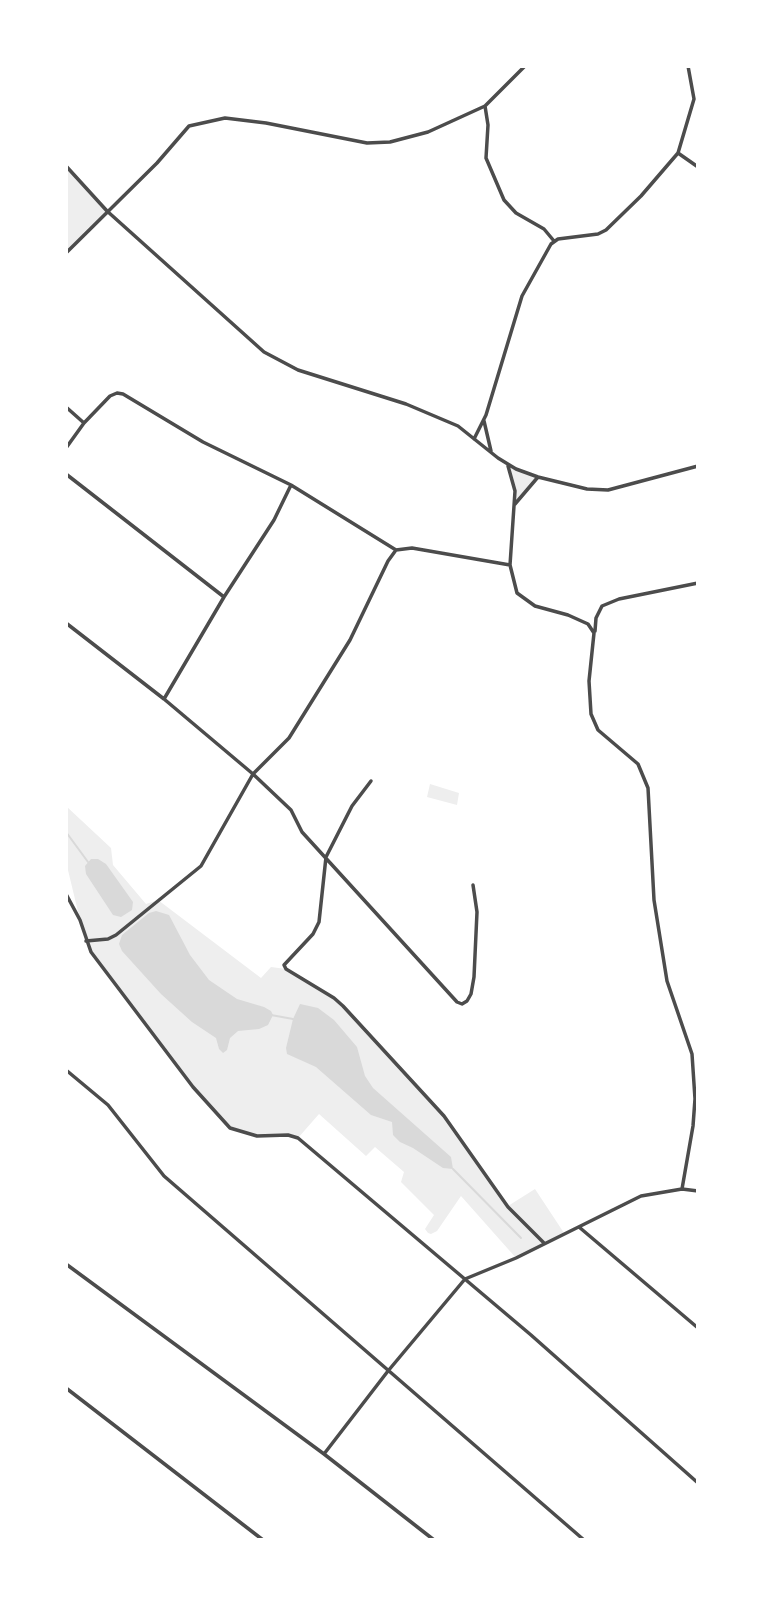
<!DOCTYPE html>
<html>
<head>
<meta charset="utf-8">
<style>
	body { margin:0 }
	#map { position:relative; width:764px; height:1606px; overflow:hidden; background:#fff; font-family:Barlow,sans-serif }
	canvas { display:block }
	.frame { position:absolute; inset:0; border:68px solid #fff; pointer-events:none }
</style>
</head>
<body>
<div id="map">
<canvas width="764" height="1606"></canvas>
<div class="frame"></div>
</div>
<script>
const ctx = document.querySelector('canvas').getContext('2d');
ctx.lineJoin = 'round';
function fill(path, color) { ctx.fillStyle = color; ctx.fill(path, 'evenodd'); }
const shape = rows => new Path2D(rows.map(r => 'M' + r).join(''));
function trace(path, color, width, dash) { ctx.strokeStyle = color; ctx.lineWidth = width; ctx.lineCap = dash ? 'butt' : 'round'; ctx.setLineDash(dash || []); ctx.stroke(path); }
const green = shape([
	[66,166,107,211,66,253],
	[507,464,538,477,515,504,515,491],
	[430,784,459,793,457,805,427,797],
	[66,806,111,848,113,865,146,904,158,900,261,978,271,967,286,969,334,998,444,1116,508,1206,535,1189,564,1233,516,1258,461,1196,437,1231,431,1234,428,1233,425,1229,434,1215,401,1182,404,1172,375,1147,366,1156,319,1114,298,1138,293,1136,257,1136,230,1128,193,1087,91,952,80,920,67,866]
]);
const water = shape([
	[91,859,98,859,106,864,133,902,132,910,121,917,113,915,86,874,85,866],
	[156,911,169,915,190,955,209,980,237,999,264,1007,271,1011,273,1015,268,1025,259,1029,238,1031,230,1038,227,1050,223,1053,219,1049,216,1038,192,1022,161,994,122,951,119,944,122,935,149,913],
	[300,1004,318,1008,334,1020,357,1047,365,1076,373,1088,451,1157,453,1169,443,1168,413,1148,400,1142,393,1135,392,1122,371,1115,316,1067,287,1054,286,1048,293,1019]
]);
const stream = shape([
	[66,832,88,862],
	[271,1015,293,1019],
	[453,1169,521,1238]
]);
const minor = shape([
	[485,106,488,125,486,158,504,200,516,213,544,229,554,241],
	[678,153,698,167],
	[66,166,107,211,264,352,298,370,406,404,458,426,498,458,516,469,538,477,587,489,608,490,698,466],
	[66,253,157,163,189,126,225,118,266,123,367,143,390,142,428,132,485,106,525,66],
	[66,407,84,423],
	[484,421,491,451],
	[474,439,486,415,522,296,551,244,558,239,598,234,606,230,641,196,678,153,694,99,688,66],
	[66,448,84,423,110,396,117,393,123,394,203,442,291,485,396,550,412,548,510,565],
	[508,466,515,491,510,565,517,593,535,606,568,615,588,624,594,633,589,681,591,714,598,730,638,764,648,788,654,900,667,981,692,1054,695,1099,698,1101],
	[66,474,224,597],
	[515,504,538,477],
	[66,623,164,699,253,774,291,810,302,832,457,1002,462,1004,467,1001,471,994,474,977,477,912,473,885],
	[595,631,596,618,602,606,619,599,698,583],
	[164,699,224,597,274,520,291,485],
	[371,781,352,806,326,857,319,922,313,934,284,965,286,969,334,998,343,1006,444,1116,508,1207,544,1243],
	[66,894,80,920,91,952,193,1087,230,1128,257,1136,288,1135,298,1138,531,1335,698,1483],
	[86,941,108,939,116,935,201,866,253,774,289,738,350,640,388,561,396,550],
	[66,1070,108,1105,164,1176,584,1540],
	[682,1189,693,1126,695,1099],
	[579,1227,698,1328],
	[66,1264,324,1454,434,1540],
	[66,1388,263,1540],
	[324,1454,388,1371,465,1279,516,1258,641,1196,682,1189,698,1191]
]);
fill(green, '#eee');
fill(water, '#d9d9d9');
trace(stream, '#d9d9d9', 2);
trace(minor, '#4c4c4c', 3.5);
</script>
</body>
</html>
